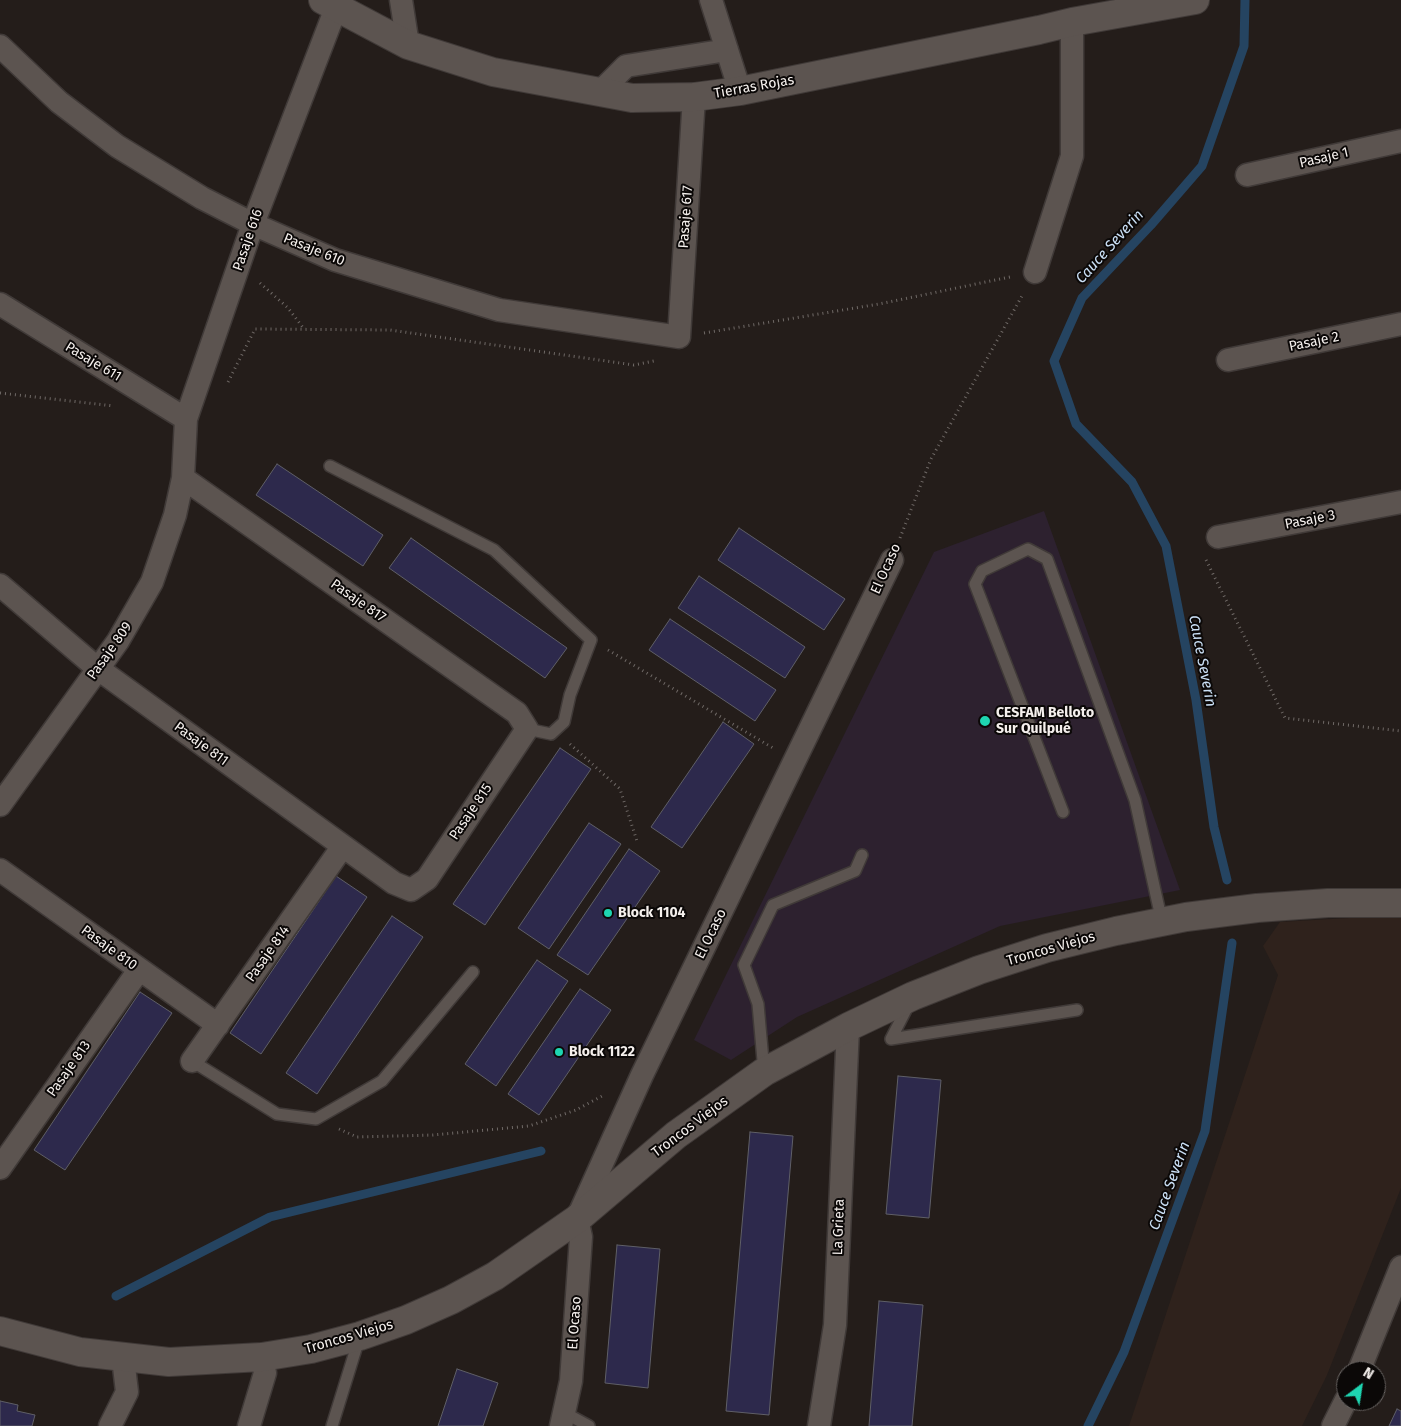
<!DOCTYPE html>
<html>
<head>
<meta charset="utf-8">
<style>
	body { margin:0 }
	#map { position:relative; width:1401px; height:1426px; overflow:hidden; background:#241d1a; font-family:"Fira Sans",sans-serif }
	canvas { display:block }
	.north { position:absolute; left:1336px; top:1361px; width:50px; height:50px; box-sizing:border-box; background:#0b0807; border:1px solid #696563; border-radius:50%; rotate:31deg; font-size:14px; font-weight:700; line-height:20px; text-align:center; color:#f5f0ed }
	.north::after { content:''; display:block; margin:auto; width:18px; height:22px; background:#1ed5b1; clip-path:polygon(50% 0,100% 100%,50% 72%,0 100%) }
</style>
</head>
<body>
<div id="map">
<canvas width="1401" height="1426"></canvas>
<div class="north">N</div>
</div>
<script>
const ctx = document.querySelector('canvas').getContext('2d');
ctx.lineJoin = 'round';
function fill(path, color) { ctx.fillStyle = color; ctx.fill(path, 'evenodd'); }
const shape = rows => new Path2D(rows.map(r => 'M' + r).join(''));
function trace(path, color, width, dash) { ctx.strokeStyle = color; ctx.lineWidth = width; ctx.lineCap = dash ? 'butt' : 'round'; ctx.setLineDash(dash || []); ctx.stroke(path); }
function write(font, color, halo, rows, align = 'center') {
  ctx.font = font + ' "Fira Sans",sans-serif'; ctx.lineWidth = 4; ctx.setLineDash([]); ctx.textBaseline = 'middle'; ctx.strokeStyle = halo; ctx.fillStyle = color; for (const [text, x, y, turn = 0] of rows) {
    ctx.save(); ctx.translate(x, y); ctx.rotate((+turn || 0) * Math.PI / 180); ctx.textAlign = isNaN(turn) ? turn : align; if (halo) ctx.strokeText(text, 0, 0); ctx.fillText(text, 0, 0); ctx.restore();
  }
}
const built = shape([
	[1401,915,1401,1188,1327,1375,1302,1426,1129,1426,1278,975,1263,946,1280,922]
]);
const medical = shape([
	[1044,511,1180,890,1000,926,797,1017,731,1060,694,1040,934,552]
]);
const stream = shape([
	[1227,880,1214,827,1196,700,1166,546,1132,482,1076,424,1054,361,1082,298,1151,225,1202,166,1244,46,1245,0],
	[116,1296,270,1217,541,1151],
	[1088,1426,1124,1352,1205,1131,1232,943]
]);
const building = shape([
	[277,464,383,535,363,566,256,495,277,464],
	[739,528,845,599,824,630,718,560,739,528],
	[411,538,567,648,545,678,389,568,411,538],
	[699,576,805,647,785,678,678,608,699,576],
	[670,619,776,690,755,721,649,650,670,619],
	[723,722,754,744,682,848,651,827,723,722],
	[560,748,591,769,485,925,453,904,560,748],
	[589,823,621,844,549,949,518,928,589,823],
	[629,849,660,871,588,975,557,955,629,849],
	[336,876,367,897,261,1054,230,1033,336,876],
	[392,916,423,937,317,1094,286,1073,392,916],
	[537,960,568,981,496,1086,465,1064,537,960],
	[580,989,611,1010,539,1115,508,1094,580,989],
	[140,992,172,1013,65,1170,34,1150,140,992],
	[898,1076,941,1080,929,1218,886,1214,898,1076],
	[750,1132,793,1136,769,1415,726,1411,750,1132],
	[617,1245,660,1249,648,1388,605,1383,617,1245],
	[879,1301,923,1305,912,1426,869,1426,879,1301],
	[457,1369,498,1383,483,1426,438,1426,457,1369],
	[0,1401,18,1405,17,1411,35,1415,32,1426,0,1426,0,1401],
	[1397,1409,1401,1411,1401,1426,1389,1426,1397,1409]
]);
const path = shape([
	[260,283,288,308,304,329],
	[704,333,879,304,1010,277],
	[228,382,255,329,390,330,634,365,654,361],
	[0,393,114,406],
	[900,538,931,459,1023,294],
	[1206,560,1285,718,1401,731],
	[608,650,773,748],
	[570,744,620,789,637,841],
	[339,1129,357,1137,433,1135,529,1126,576,1110,604,1095]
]);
const lane = shape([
	[330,466,494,550,591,640,570,695,564,722,551,734,527,729],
	[1063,812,975,584,982,571,1028,549,1047,559,1135,800,1162,922],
	[910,1002,891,1039,1077,1010],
	[192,1061,277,1114,316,1119,382,1081,473,972],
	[764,1072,758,1004,744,965,773,905,855,871,862,855],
	[565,1413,589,1426],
	[332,1426,359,1339]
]);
const street = shape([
	[401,0,408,45],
	[711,0,740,91],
	[0,46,59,102,117,146,202,198,253,224,335,260,499,310,679,337,694,97],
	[599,93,626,66,727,50],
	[1247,175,1401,141],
	[1035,272,1072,156,1072,22],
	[0,304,186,419],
	[1228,360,1401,324],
	[1218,537,1401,502],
	[0,585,97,668,394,883,411,890,427,879,527,729,517,713,183,478],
	[0,805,118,641,152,582,175,515,183,478,186,419,253,224,336,8],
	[0,870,218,1025],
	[192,1061,343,846],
	[0,1168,139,970],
	[1359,1371,1401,1267],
	[110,1426,127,1392,123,1358],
	[249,1426,265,1373,262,1357],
	[561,1426,571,1381,581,1237,577,1219,642,1075,892,560],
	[819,1426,835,1325,848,1027],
	[1333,1426,1346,1400]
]);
const secondary = shape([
	[323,0,408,45,493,72,632,98,694,97,740,91,1039,30,1072,22,1195,0],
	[0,1331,80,1352,169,1362,262,1357,311,1349,360,1336,406,1320,451,1300,495,1276,577,1219,676,1135,764,1072,848,1027,913,996,979,970,1047,948,1116,931,1186,917,1257,908,1328,903,1401,903]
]);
const markers = [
	[985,721,6,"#1ed5b1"],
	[608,913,5,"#1ed5b1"],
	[559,1052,5,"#1ed5b1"]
];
const streetNames = [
	["Tierras Rojas",754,87,-10],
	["Pasaje 1",1324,158,-13],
	["Pasaje 617",686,217,-86],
	["Pasaje 616",248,240,-71],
	["Pasaje 610",314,250,22],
	["Pasaje 2",1314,342,-12],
	["Pasaje 611",93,362,31],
	["Pasaje 3",1310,520,-11],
	["El Ocaso",886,569,-66],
	["Pasaje 817",358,601,35],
	["Pasaje 809",110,651,-55],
	["Pasaje 811",201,744,36],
	["Pasaje 815",471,812,-56],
	["El Ocaso",711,934,-64],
	["Pasaje 810",109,948,36],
	["Troncos Viejos",1051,949,-16],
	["Pasaje 814",268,954,-55],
	["Pasaje 813",69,1069,-55],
	["Troncos Viejos",690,1127,-37],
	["La Grieta",839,1227,-88],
	["El Ocaso",575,1323,-86],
	["Troncos Viejos",349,1337,-16]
];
const poiNames = [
	["CESFAM Belloto",996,713],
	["Sur Quilpué",996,729],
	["Block 1104",618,913],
	["Block 1122",569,1052]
];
const waterNames = [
	["Cauce Severin",1110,247,-48],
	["Cauce Severin",1202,661,79],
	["Cauce Severin",1170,1186,-70]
];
fill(built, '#2f221c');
fill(medical, '#2d212f');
trace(stream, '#254461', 9);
fill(building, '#2d294c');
trace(building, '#5f5f67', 1);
trace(lane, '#403a38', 14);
trace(street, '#403a38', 25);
trace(secondary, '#403a38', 30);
trace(path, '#706a67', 3, [1, 4]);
trace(lane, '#5c5450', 11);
trace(street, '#5c5450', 22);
trace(secondary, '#5c5450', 28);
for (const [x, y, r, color] of markers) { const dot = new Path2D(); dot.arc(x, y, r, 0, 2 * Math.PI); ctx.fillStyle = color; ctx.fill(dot); trace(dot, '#0b0807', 2); }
write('14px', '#f5f0ed', '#0b0807', streetNames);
write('bold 14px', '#f5f0ed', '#0b0807', poiNames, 'left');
write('italic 15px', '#cbe0f6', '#0b0807', waterNames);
</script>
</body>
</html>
